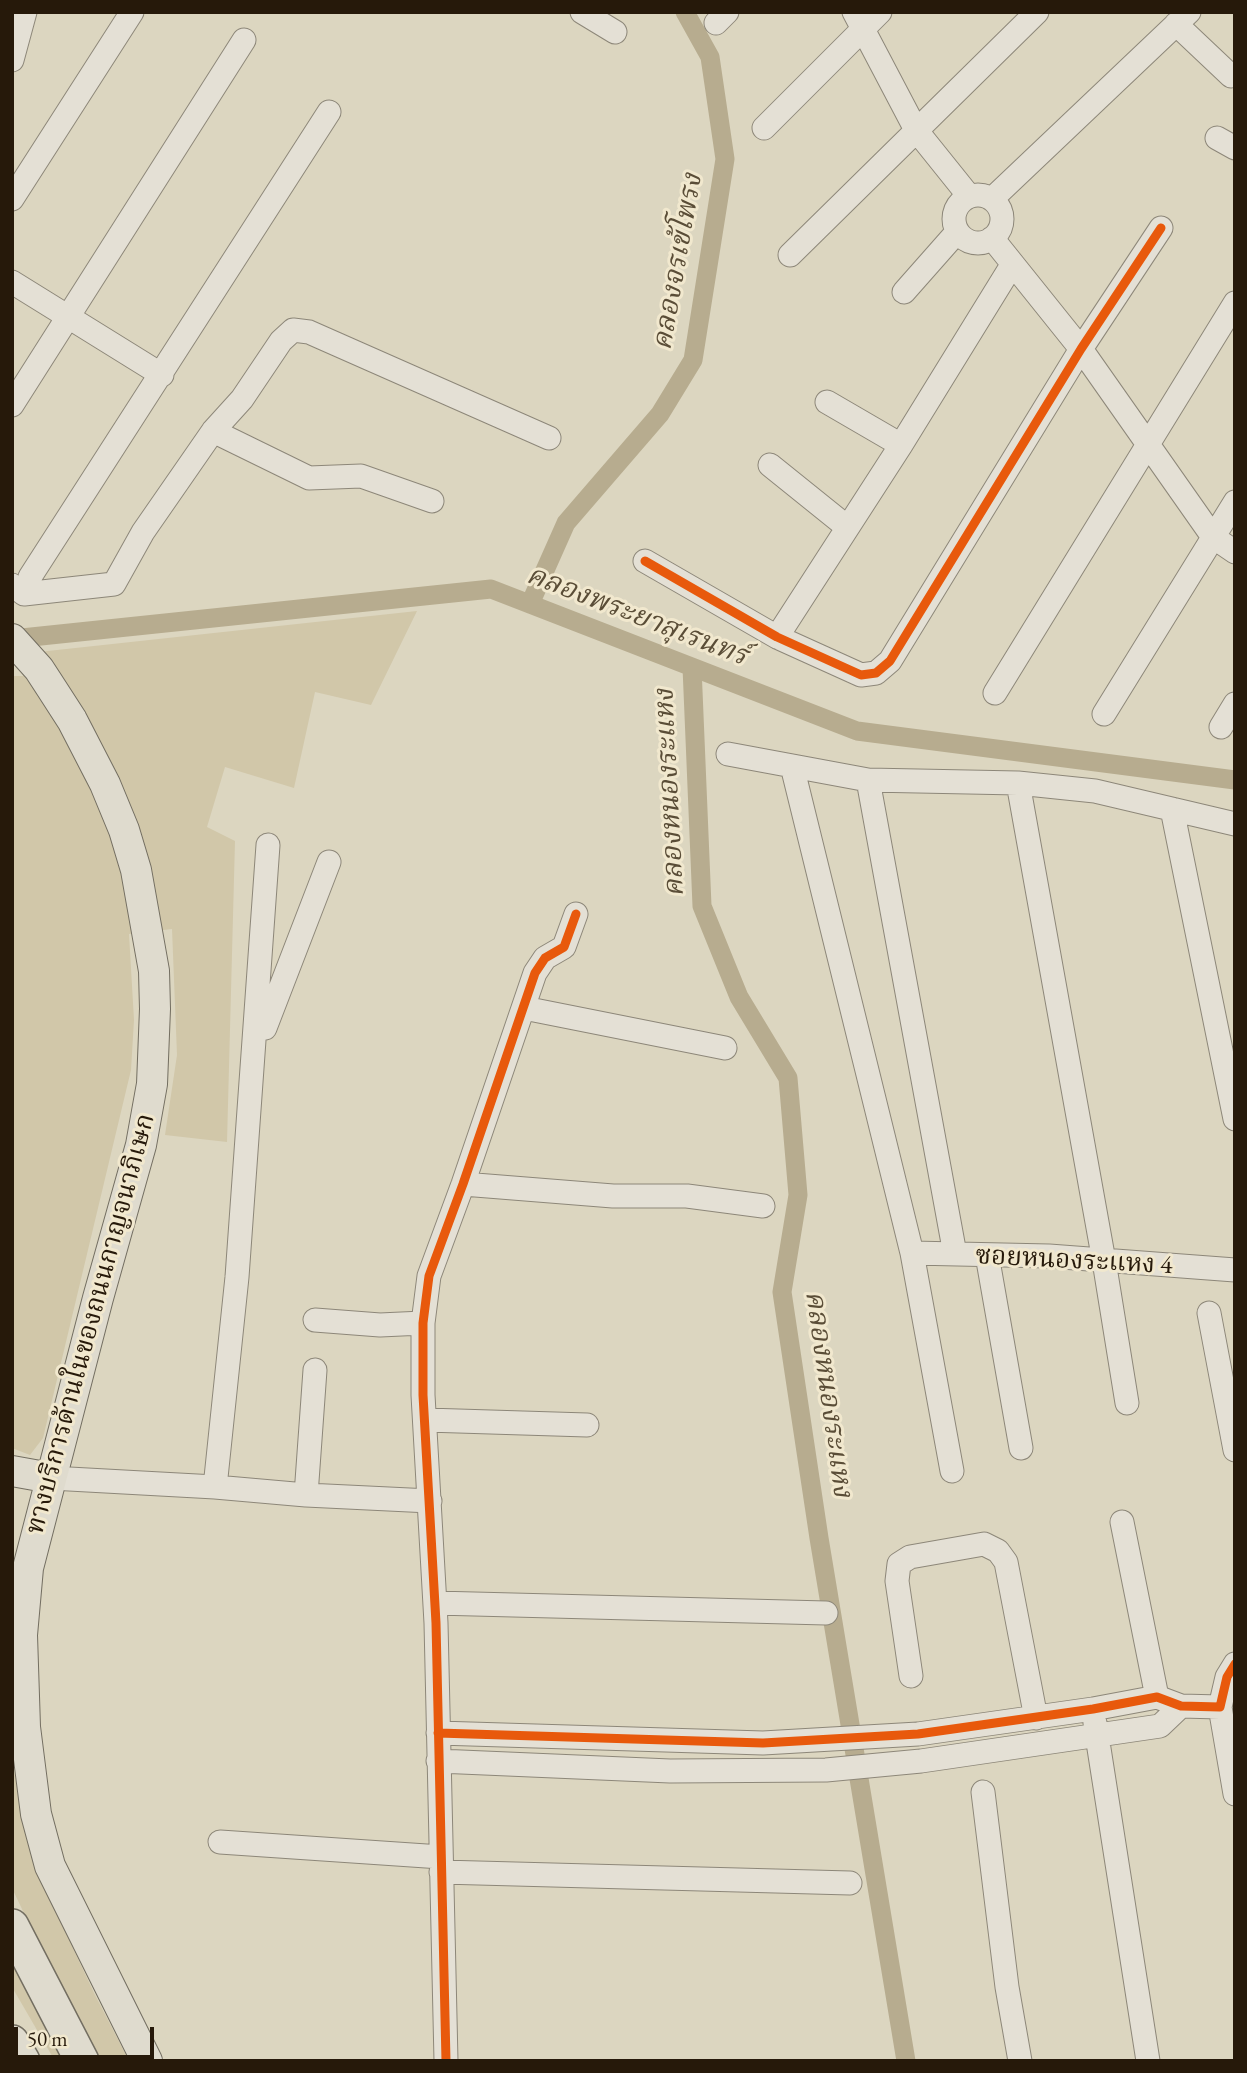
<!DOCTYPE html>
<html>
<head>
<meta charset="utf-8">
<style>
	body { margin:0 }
	#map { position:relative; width:1247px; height:2073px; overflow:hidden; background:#dcd6c0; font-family:"EB Garamond",serif }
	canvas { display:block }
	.frame { position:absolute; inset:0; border:14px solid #26190a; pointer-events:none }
	.scale { position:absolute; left:14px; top:2027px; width:140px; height:32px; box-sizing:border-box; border:4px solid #26190a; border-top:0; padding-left:9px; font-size:21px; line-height:24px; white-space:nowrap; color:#26190a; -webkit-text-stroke:5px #f1e8ce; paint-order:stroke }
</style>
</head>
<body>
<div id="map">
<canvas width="1247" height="2073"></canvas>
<div class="frame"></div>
<div class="scale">50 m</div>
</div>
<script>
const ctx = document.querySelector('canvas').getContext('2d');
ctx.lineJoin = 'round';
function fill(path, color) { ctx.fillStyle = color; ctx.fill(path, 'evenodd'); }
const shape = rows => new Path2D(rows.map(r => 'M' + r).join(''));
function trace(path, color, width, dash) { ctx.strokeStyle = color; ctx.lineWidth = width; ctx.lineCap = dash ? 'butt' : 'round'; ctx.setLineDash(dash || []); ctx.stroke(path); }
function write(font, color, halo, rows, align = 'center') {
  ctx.font = font + ' "EB Garamond","Noto Serif Thai",serif'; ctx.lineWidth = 6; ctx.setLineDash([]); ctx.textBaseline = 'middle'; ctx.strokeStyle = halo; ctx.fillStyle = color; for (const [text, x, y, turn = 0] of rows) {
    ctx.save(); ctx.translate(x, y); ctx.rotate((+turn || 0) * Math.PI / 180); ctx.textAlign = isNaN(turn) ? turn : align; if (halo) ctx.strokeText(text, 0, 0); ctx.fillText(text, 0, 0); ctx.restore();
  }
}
const green = shape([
	[417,611,371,705,315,692,294,788,225,767,207,827,235,841,227,1142,165,1135,177,1055,172,929,129,934,134,1020,131,1070,43,1438,30,1455,12,1448,12,676,23,676,20,654],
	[12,1763,36,1869,94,1993,129,2061,94,2061,12,1888],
	[12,1953,68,2061,55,2061,12,1987]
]);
const canal = shape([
	[530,604,566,523,660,414,693,360,725,159,710,57,685,12],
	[12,639,491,589,857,731,1235,780],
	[692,667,702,906,739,997,788,1078,798,1195,782,1292,819,1538,906,2061]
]);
const minor = shape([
	[582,12,615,32],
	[854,12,916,130,969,196],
	[716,23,727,12],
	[1176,24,1231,76],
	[12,60,25,12],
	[764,128,880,12],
	[1217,138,1235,148],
	'954 219a24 24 0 1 1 48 0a24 24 0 1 1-48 0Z',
	[12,199,132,12],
	[992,199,1189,12],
	[992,238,1081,349,1213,537,1235,552],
	[790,255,1037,12],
	[12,282,162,375],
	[904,292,957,232],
	[827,402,901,445],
	[12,405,244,40],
	[213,431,309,478,361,476,432,501],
	[770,465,847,527],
	[645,561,777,637,861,675,876,673,890,661,1081,349,1161,228],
	[30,577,329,112],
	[12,585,24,594,114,584,143,532,213,431,242,399,281,341,293,330,309,332,549,438],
	[777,637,901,445,1012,265],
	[995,693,1235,303],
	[1104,714,1235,502],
	[1221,727,1235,704],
	[728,754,868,780,1018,783,1095,791,1235,824],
	[792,766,912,1253,952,1471],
	[868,780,955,1254],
	[1018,783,1104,1261,1127,1403],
	[1172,809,1235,1119],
	[524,1008,725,1048],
	[256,1030,265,1028,329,862],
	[463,1184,613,1196,687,1196,763,1206],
	[912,1253,1049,1256,1235,1270],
	[987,1255,1021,1448],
	[1209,1313,1235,1450],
	[315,1320,380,1325,423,1323],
	[426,1420,587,1425],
	[51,1478,215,1487,306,1495,430,1501],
	[215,1487,237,1277,268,845],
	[306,1495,315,1370],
	[1122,1522,1157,1697],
	[435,1603,826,1613],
	[911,1676,897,1581,899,1564,910,1557,984,1544,998,1551,1006,1562,1036,1718],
	[1220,1707,1235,1794],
	[1095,1723,1148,2061],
	[438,1733,763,1743,918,1734,1093,1709,1157,1697,1181,1706,1220,1707,1227,1677,1235,1664],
	[438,1761,670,1771,826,1770,921,1761,1160,1726,1181,1706],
	[983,1792,1007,1987,1020,2061],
	[220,1842,441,1857],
	[441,1872,850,1883],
	[446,2061,436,1623,423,1395,423,1323,429,1276,463,1184,535,973,545,958,564,947,576,914]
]);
const major = shape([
	[12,639,39,669,52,689,72,720,105,784,124,830,136,870,154,971,155,1009,152,1084,141,1145,98,1298,28,1568,22,1635,25,1727,36,1814,50,1866,147,2061],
	[12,1471,51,1478]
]);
const highway = shape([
	[12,1926,82,2061],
	[12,2042,23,2061]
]);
const cycleway = shape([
	[645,561,777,637,861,675,876,673,890,661,1081,349,1161,228],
	[438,1733,763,1743,918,1734,1093,1709,1157,1697,1181,1706,1220,1707,1227,1677,1235,1664],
	[446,2061,436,1623,423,1395,423,1323,429,1276,463,1184,535,973,545,958,564,947,576,914]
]);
const streetNames = [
	["ซอยหนองระแหง 4",1074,1261,3],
	["ทางบริการด้านในของถนนกาญจนาภิเษก",91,1324,-75]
];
const waterNames = [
	["คลองจรเข้โพรง",678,262,-80],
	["คลองพระยาสุเรนทร์",637,616,21],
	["คลองหนองระแหง",670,793,-93],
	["คลองหนองระแหง",828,1394,82]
];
fill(green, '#d1c7a9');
trace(canal, '#b7ac8f', 19);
trace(minor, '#8d8779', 25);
trace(major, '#736e61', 32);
trace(highway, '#736e61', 36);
trace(minor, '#e4e0d5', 23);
trace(major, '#dfdbce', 30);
trace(highway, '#dfdbce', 33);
trace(cycleway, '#e8590c', 9);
write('26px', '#26190a', '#f1e8ce', streetNames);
write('italic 28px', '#5a4d37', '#f1e8ce', waterNames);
</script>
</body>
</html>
